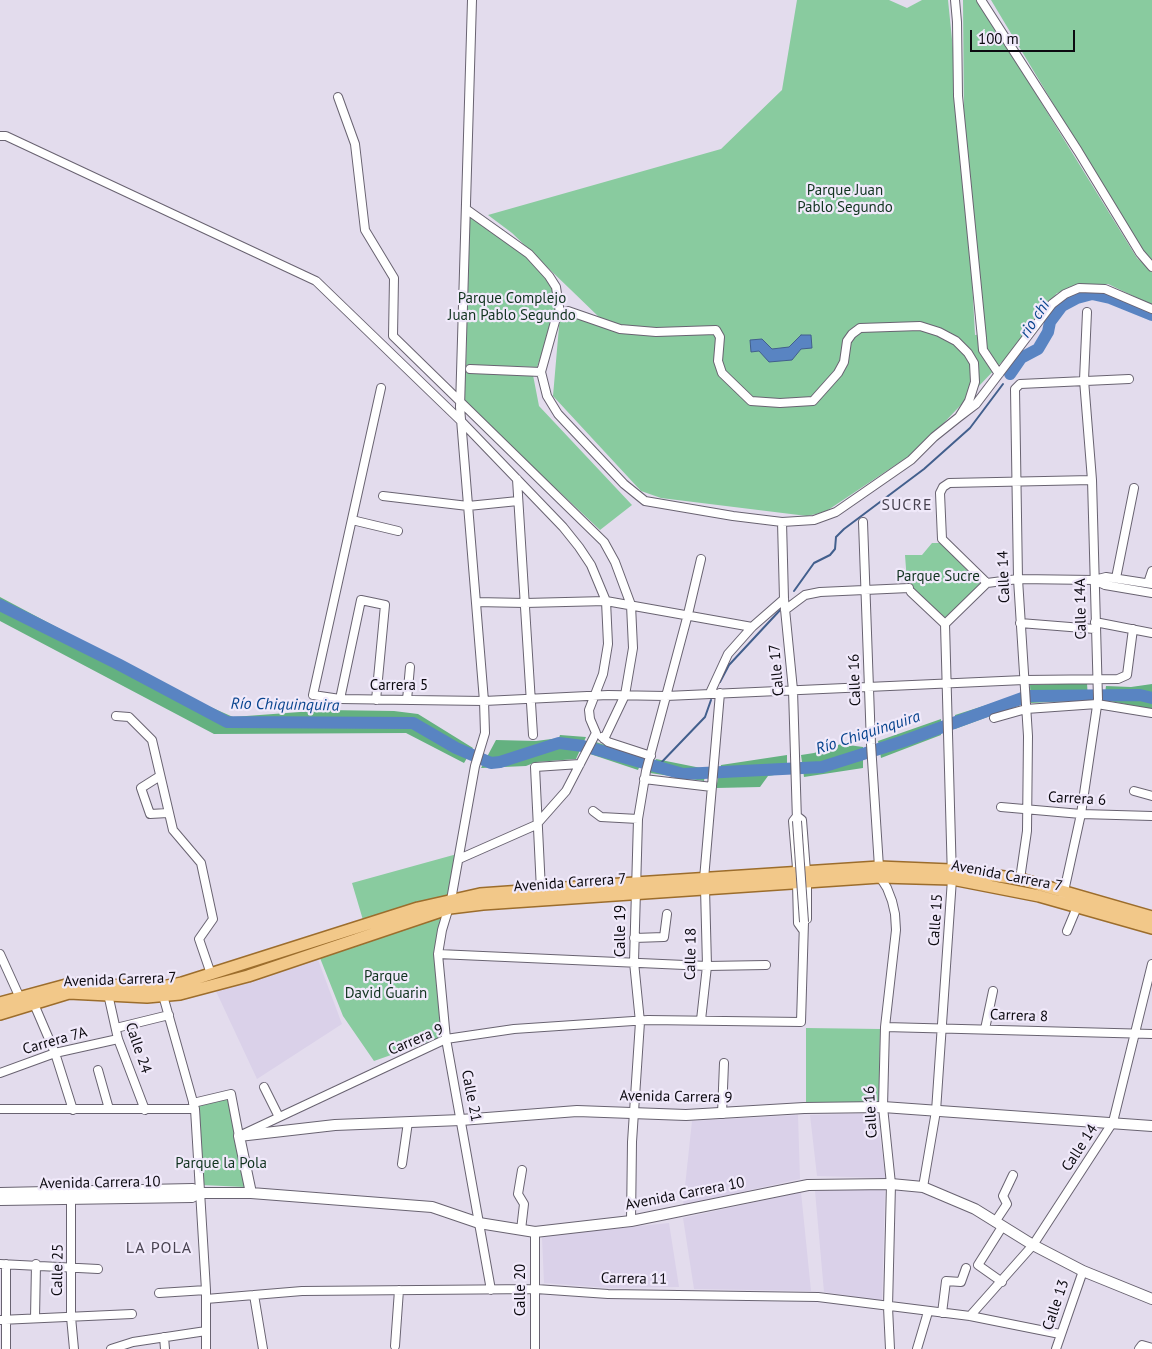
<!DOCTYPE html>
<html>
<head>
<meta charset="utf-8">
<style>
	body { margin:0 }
	#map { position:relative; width:1152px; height:1349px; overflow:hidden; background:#e3dced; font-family:"PT Sans",sans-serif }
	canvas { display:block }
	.scale { position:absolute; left:970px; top:30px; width:105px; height:22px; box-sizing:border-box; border:2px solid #0c0a10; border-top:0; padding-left:6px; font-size:15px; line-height:18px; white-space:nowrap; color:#0c0a10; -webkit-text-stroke:4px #f0e9fa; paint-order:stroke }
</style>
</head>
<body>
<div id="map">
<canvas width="1152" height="1349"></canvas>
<div class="scale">100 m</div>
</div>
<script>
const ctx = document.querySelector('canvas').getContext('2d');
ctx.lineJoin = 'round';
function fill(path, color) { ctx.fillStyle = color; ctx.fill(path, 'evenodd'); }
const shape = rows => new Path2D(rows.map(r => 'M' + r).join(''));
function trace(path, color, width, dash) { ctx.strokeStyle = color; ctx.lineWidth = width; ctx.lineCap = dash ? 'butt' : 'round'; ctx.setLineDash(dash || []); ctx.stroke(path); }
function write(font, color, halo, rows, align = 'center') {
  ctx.font = font + ' "PT Sans",sans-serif'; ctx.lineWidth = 4.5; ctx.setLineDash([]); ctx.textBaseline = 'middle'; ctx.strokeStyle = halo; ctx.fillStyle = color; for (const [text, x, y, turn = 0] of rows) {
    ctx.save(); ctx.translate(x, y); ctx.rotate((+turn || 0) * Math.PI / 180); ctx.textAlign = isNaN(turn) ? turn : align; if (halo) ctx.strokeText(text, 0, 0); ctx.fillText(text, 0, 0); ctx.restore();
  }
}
const built = shape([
	[317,957,342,1024,257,1079,214,987],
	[876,1113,886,1178,817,1176,810,1115],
	[798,1115,800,1179,683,1205,692,1121],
	[885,1188,882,1301,824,1292,815,1191],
	[801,1192,811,1291,694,1289,683,1218],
	[669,1223,679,1287,609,1288,544,1283,542,1236]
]);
const green = shape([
	[797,0,889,0,907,8,922,0,948,0,967,187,975,335,985,334,964,124,963,0,978,0,1137,258,1152,271,1152,305,1108,284,1057,293,1019,344,918,450,825,512,807,516,661,498,641,491,553,396,560,315,600,318,512,233,488,215,721,149,782,90],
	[991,0,1152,0,1152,265,1150,265],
	[470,216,530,259,547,277,553,288,557,311,537,367,466,365],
	[464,372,533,375,539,406,632,505,600,530,465,403],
	[932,543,940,543,981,584,945,619,907,582,905,555,922,555],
	[457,854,450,896,363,920,352,883],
	[444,914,435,964,442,1037,374,1061,343,1016,320,958,419,918],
	[806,1028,880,1029,879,1105,806,1104],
	[228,1098,245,1187,202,1185,198,1104]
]);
const forest = shape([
	[0,597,188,697,233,717,327,710,394,711,418,714,473,748,464,763,406,733,214,734,0,621],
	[1087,683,1088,700,1031,703,1030,685],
	[1152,684,1152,709,1104,700,1106,686,1131,687],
	[1018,695,1020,705,955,729,955,715],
	[941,719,941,735,881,758,878,741],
	[560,735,586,737,576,759,536,762,526,766,481,768,496,740,536,741,559,738],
	[596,742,643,758,638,770,590,754],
	[841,744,863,747,863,768,804,777,801,755,814,753],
	[787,755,787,773,768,776,760,787,716,788,721,765],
	[656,759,706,769,704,781,650,773]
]);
const water = shape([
	[801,335,811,335,812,348,801,349,792,360,769,362,759,351,751,352,750,340,762,339,772,349,789,347,801,335]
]);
const stream = shape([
	[794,591,814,563,830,555,835,549,836,537,844,529,924,469,970,428,1003,384],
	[720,682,729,665,782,608],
	[657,767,705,717,711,700]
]);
const river = shape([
	[1010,374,1021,358,1038,349,1048,332,1050,322,1062,306,1077,298,1092,294,1110,298,1152,315],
	[0,605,118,664,227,722,413,723,456,748,491,763,500,762,559,743,583,746],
	[591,748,683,774,822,767,904,741,1028,696,1140,695,1152,698]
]);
const street = shape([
	[472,0,460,407,484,701,485,733,475,766,451,900,442,930,438,954,446,1039,491,1290],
	[955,0,957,22,958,96,982,338,983,350,999,374],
	[981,0,1078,151,1140,253,1152,267],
	[338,97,355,144,365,230,394,278,393,336,604,542,615,562,631,605,633,648,625,695,604,739],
	[0,136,6,136,316,281,461,421,563,527,579,547,591,565,606,601,608,644,603,674,589,710,590,719,596,733,566,791,536,825,459,859],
	[466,209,529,254,549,276,556,287,560,313],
	[470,369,541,372],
	[381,388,313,695,340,699,484,701,608,695,666,696,1024,680,1118,679,1127,675,1133,629],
	[959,417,969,401,975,382,974,363,968,353,956,341,939,332,920,326,860,328,852,334,847,341,844,362,838,373,813,401,780,403,751,401,722,373,718,361,720,337,716,330,656,332,620,329,568,311,560,313,556,318,541,372,547,396,558,414,624,484,645,501,733,516,782,522,814,520,836,512,911,460,934,437,959,417,976,404,1052,304,1065,294,1079,288,1105,289,1152,309],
	[517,479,533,735],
	[383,496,468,506,518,501],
	[352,520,398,531],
	[782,522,784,599,793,690,797,821],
	[863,522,871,744,879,867],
	[1116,578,1134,488],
	[1094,580,1106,577,1152,584],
	[987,583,942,539,940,493,943,487,949,483,1092,480],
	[1148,583,1152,571],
	[911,592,945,624],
	[476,602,525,603,606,601,752,627],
	[785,610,805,595,820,592,909,588],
	[1095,622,1152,633],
	[1020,623,1095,629],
	[945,624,987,583,1018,579,1094,580,1105,585,1152,593],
	[710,693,728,654,752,627,784,599],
	[340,699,361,600,385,605,376,700],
	[407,700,410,667],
	[116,716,129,717,152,740,173,830,201,863,213,919,199,939,211,974],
	[994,718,1026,709,1097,704,1152,713],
	[602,737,608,742,651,756],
	[160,776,141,788,150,814,168,813],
	[644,779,712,787],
	[1134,791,1152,796],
	[1001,807,1081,814,1152,816],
	[593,811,601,817,638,819],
	[797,868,793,821,797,816,802,820,806,872],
	[880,877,887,888,892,901,895,914,896,930,885,1027,883,1107,891,1184,888,1307,890,1349],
	[704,879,720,693],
	[1020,879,1027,831,1028,736,1018,579,1015,389,1020,384,1129,379],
	[807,882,807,919],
	[797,883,798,923,803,930],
	[541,890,535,767,580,764],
	[1063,896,1081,814,1098,699,1092,480,1084,380,1087,312],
	[1067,931,1077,907],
	[634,938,664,937,667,914],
	[0,954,20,998],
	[438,954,707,966,766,965],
	[162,992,195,1109,206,1290,206,1349],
	[108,994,118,1039,145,1110],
	[34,1004,55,1053,73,1110],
	[701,1020,707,966,705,888],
	[885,1027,1152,1034],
	[116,1028,169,1015],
	[985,1029,993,991],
	[98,1070,109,1109],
	[0,1073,55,1053,118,1039],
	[264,1087,279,1117],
	[193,1103,231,1094,239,1136,446,1039,514,1029,648,1020,801,1022,804,922],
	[0,1109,195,1109],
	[722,1114,724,1063],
	[402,1164,408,1122],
	[923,1187,936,1111,952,879,945,624],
	[71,1196,71,1317,74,1349],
	[631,1221,632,1142,640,1022,634,962,638,819,646,771,688,614,701,559],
	[995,1222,1007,1204,1003,1196,1013,1175],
	[521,1230,524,1204,518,1194,522,1170],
	[0,1264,98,1269],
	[6,1264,6,1349],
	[1002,1282,978,1265,1002,1227],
	[159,1293,206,1290],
	[254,1295,263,1349],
	[206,1299,302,1291,536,1289,608,1294,818,1297,970,1316,1060,1334],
	[942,1313,946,1281,961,1282,966,1268],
	[970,1316,1033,1245,1113,1122,1152,964],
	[35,1318,36,1264],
	[0,1320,132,1314],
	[164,1337,165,1349],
	[395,1346,399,1290],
	[111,1349,133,1342,206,1331],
	[535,1349,535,1232],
	[917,1349,928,1312],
	[1056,1349,1083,1271],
	[1139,1349,1142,1345,1152,1348]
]);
const secondary = shape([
	[0,1193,193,1189,200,1193],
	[251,1193,239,1136,335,1125,461,1120,577,1111,686,1115,804,1108,883,1107,1152,1126],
	[0,1200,192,1197,200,1193,251,1193,432,1207,479,1223,535,1232,631,1221,808,1185,891,1184,923,1187,975,1209,1033,1245,1083,1271,1152,1299]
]);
const primary = shape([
	[0,1003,70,984,162,987,182,983,418,908,480,894,635,883,879,867,951,870,1020,879,1152,917],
	[0,1014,69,993,147,997,180,994,248,976,450,908,483,904,880,877,952,879,1039,896,1152,928]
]);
const streetBridge = shape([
	[797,821,804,922]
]);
const parkNames = [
	["Parque Juan",845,191],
	["Pablo Segundo",845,208],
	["Parque Complejo",512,299],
	["Juan Pablo Segundo",512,316],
	["Parque Sucre",938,577],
	["Parque",386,977],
	["David Guarin",386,994],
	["Parque la Pola",221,1164]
];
const streetNames = [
	["Calle 14",1004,577,-92],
	["Calle 14A",1081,609,-91],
	["Calle 17",777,670,-95],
	["Calle 16",855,680,-92],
	["Carrera 5",399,686],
	["Carrera 6",1077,799,3],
	["Avenida Carrera 7",1007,876,11],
	["Avenida Carrera 7",570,883,-4],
	["Calle 15",936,920,-86],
	["Calle 19",621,931,-90],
	["Calle 18",691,954,-89],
	["Avenida Carrera 7",120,980,-2],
	["Carrera 8",1019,1016,2],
	["Carrera 9",416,1040,-23],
	["Carrera 7A",55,1041,-16],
	["Calle 24",138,1048,71],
	["Calle 21",471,1096,79],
	["Avenida Carrera 9",676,1097,1],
	["Calle 16",871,1112,-93],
	["Calle 14",1080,1148,-57],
	["Avenida Carrera 10",100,1183,-1],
	["Avenida Carrera 10",685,1194,-11],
	["Calle 25",58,1270,-89],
	["Carrera 11",634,1279,1],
	["Calle 20",521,1290,-90],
	["Calle 13",1056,1305,-71]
];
const waterNames = [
	["rio chi",1035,319,-57],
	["Río Chiquinquira",285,705,1],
	["Río Chiquinquira",868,733,-18]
];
const neighbourhoodNames = [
	["SUCRE",907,505],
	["LA POLA",159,1248]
];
fill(built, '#dad1e9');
fill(green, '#89cb9f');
fill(forest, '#64b180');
fill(water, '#5984c2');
trace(water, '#425f8d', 1);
trace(stream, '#425f8d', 2);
trace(river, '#5984c2', 12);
trace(street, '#696371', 10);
trace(secondary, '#696371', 12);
trace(primary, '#9c6d2c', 14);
trace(street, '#fff', 8);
trace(secondary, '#fff', 10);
trace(primary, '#f2c889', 11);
trace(streetBridge, '#696371', 10, []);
trace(streetBridge, '#fff', 8);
write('15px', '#11331f', '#f0e9fa', parkNames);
write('15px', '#0c0a10', '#f0e9fa', streetNames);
write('italic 16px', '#08448e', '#f0e9fa', waterNames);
ctx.letterSpacing = '1px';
write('16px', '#494351', '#f0e9fa', neighbourhoodNames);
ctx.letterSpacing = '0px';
</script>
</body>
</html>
